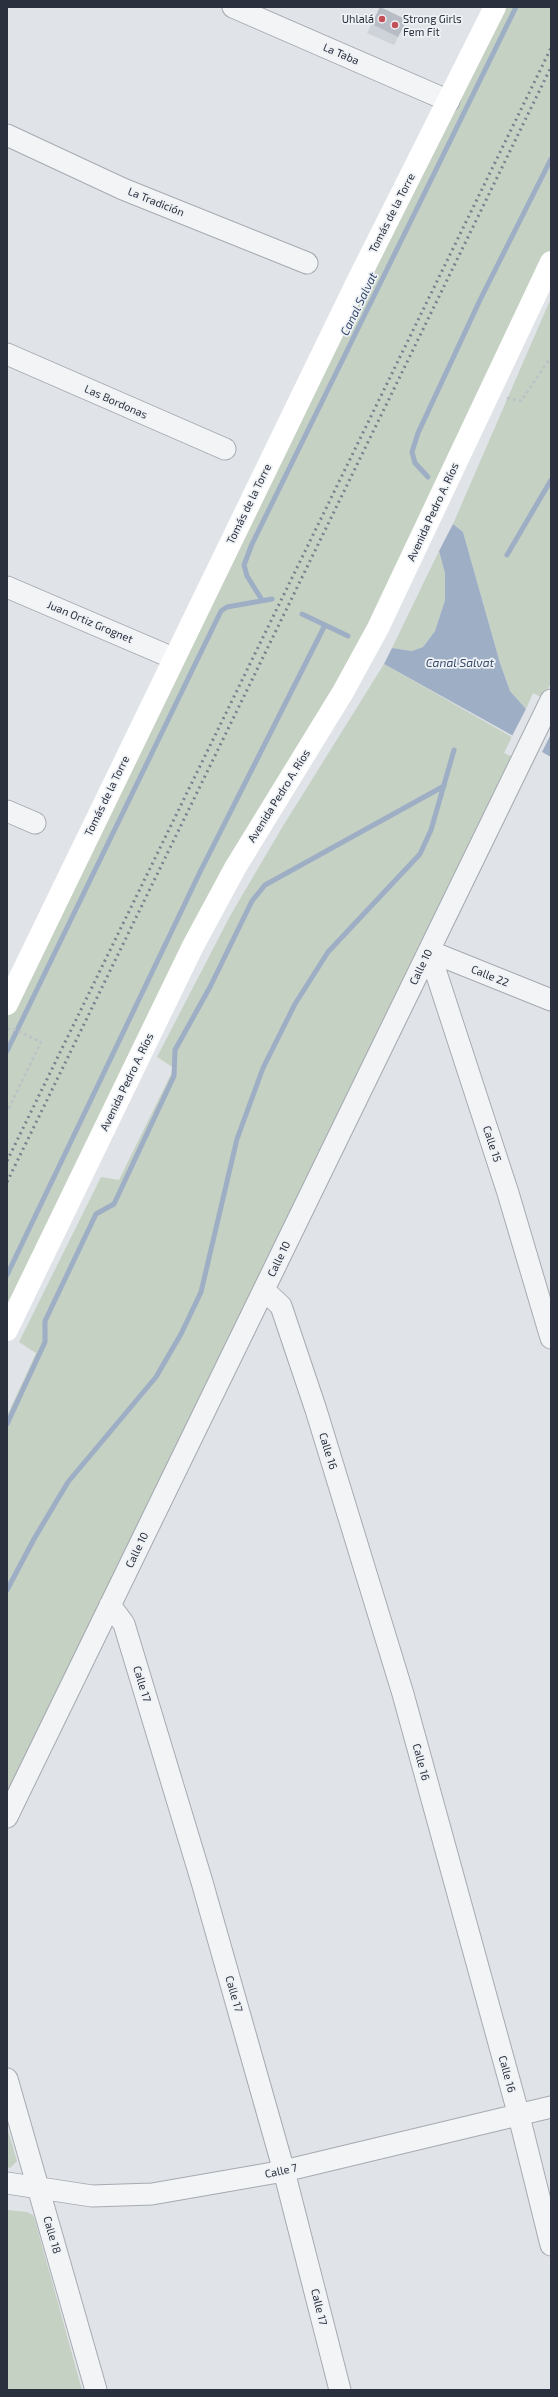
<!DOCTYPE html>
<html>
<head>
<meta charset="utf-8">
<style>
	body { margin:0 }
	#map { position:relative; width:558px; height:2397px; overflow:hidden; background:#e0e3e8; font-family:"Exo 2",sans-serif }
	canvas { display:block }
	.frame { position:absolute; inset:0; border:8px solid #2a303e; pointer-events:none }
</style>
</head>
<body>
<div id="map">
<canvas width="558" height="2397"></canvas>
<div class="frame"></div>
</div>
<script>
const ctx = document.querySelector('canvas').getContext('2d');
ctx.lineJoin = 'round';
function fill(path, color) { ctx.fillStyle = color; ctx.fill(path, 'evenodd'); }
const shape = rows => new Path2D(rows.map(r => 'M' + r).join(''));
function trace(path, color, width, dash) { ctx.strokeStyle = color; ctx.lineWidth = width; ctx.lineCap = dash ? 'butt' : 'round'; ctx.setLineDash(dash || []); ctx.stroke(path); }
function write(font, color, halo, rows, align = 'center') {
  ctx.font = font + ' "Exo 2",sans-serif'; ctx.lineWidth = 3.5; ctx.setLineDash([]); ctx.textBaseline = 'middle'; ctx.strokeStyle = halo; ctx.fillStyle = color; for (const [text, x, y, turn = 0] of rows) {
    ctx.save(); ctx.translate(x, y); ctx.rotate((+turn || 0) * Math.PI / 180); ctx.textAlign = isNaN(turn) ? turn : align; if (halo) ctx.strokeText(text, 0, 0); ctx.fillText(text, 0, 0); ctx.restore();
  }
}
const built = shape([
	[380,7,407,20,394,45,367,33]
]);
const green = shape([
	[495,7,551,7,551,262,378,628,271,806,7,1330,7,1004],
	[551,298,551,683,543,698,533,693,526,709,510,691,500,663,463,532,453,524],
	[439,551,445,573,445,600,435,631,423,647,412,651,392,648],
	[384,664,512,737,504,753,513,757,7,1797,7,1416,36,1353,19,1342,101,1177,119,1180,174,1068,157,1057,230,916,283,826],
	[7,2127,17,2161,10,2168,7,2167],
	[7,2210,27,2212,33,2215,35,2220,82,2390,7,2390]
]);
const water = shape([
	[453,524,463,532,500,663,510,691,526,709,551,730,551,757,384,664,392,648,412,651,423,647,435,631,445,600,445,573,439,551]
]);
const pier = shape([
	[527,707,551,728,551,734,541,754,511,738]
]);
const stream = shape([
	[428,477,415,463,412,452,418,433,480,300,551,159],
	[507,555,551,480],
	[262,600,247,576,244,565,252,544,516,7],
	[302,614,348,636],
	[7,1051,221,611,227,607,272,599],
	[7,1275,200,872,325,625],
	[7,1424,45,1342,45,1321,96,1214,114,1204,174,1076,175,1050,210,987,252,901,265,885,444,786],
	[7,1590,34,1539,68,1482,156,1377,181,1334,201,1292,237,1139,263,1068,295,1004,328,952,420,854,431,830,454,750]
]);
const building = shape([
	[380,7,407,20,398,37,372,24]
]);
const path = shape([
	[507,398,521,401,551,357],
	[7,1029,14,1029,41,1042,7,1112]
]);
const street = shape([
	[233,7,449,101],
	[7,135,123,189,307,263],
	[7,354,225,449],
	[7,587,173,658],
	[7,811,35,823],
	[429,951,508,1193,551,1338],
	[429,951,551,1000],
	[264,1290,281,1306,316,1410,403,1694,519,2116,551,2245],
	[110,1605,124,1624,202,1882,284,2171,340,2390],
	[7,1817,551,700],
	[7,2079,96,2390],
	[7,2183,92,2196,152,2194,284,2171,551,2107]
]);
const secondary = shape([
	[7,1004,356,284,495,7],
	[7,1330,193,946,235,868,343,692,378,628,551,262]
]);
const rail = shape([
	[7,1161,551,48],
	[7,1182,551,67]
]);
const markers = [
	[382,19,4,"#c34f59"],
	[395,25,4,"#c34f59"]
];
const poiNames = [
	["Uhlalá",374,19],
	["Strong Girls",403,19,"left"],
	["Fem Fit",403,32,"left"]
];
const streetNames = [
	["La Taba",341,54,23],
	["La Tradición",156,202,22],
	["Tomás de la Torre",392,213,-63],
	["Las Bordonas",116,402,24],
	["Tomás de la Torre",249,504,-64],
	["Avenida Pedro A. Ríos",433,512,-65],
	["Juan Ortiz Grognet",90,622,23],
	["Tomás de la Torre",107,796,-64],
	["Avenida Pedro A. Ríos",279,796,-58],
	["Calle 10",421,967,-64],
	["Calle 22",490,976,22],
	["Avenida Pedro A. Ríos",127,1082,-64],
	["Calle 15",492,1144,72],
	["Calle 10",279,1259,-64],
	["Calle 16",328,1451,73],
	["Calle 10",137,1550,-64],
	["Calle 17",142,1684,73],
	["Calle 16",421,1762,75],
	["Calle 17",234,1994,74],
	["Calle 16",507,2074,75],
	["Calle 7",281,2171,-12],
	["Calle 18",52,2235,74],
	["Calle 17",319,2307,76]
];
const waterNames = [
	["Canal Salvat",359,304,-64],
	["Canal Salvat",460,663]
];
fill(built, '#ced2d9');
fill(green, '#c5d1c2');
fill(water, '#9eaec5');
fill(pier, '#e0e3e8');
trace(stream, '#9eaec5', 5);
fill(building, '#b8bcc4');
trace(street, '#a6aab2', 23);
trace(path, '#bec1c6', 2.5, [3, 3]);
trace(street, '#f2f4f6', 21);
trace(secondary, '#fff', 22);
trace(rail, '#7b8190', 3, [2, 4]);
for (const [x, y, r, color] of markers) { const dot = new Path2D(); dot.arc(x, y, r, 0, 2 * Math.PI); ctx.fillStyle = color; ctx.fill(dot); trace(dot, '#eff2f5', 1.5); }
write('11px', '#2a303e', '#eff2f5', poiNames, 'right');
write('11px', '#2a303e', '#eff2f5', streetNames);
write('italic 12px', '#384c6e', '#eff2f5', waterNames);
</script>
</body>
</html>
